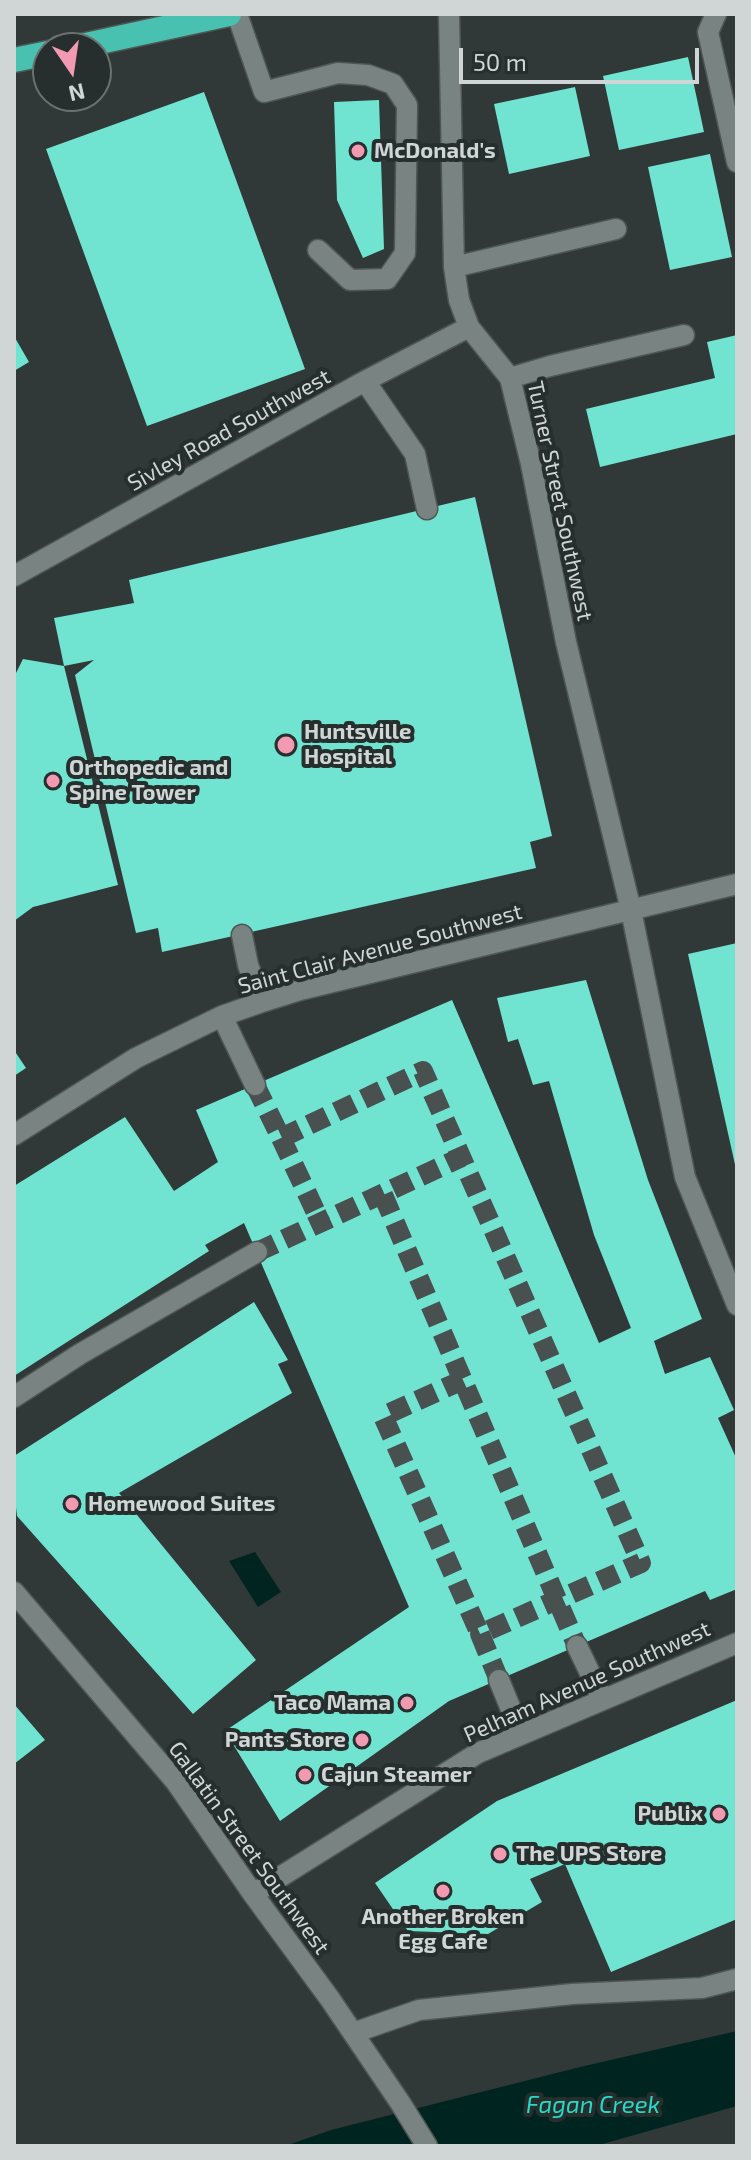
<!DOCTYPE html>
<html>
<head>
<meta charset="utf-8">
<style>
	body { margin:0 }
	#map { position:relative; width:751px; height:2160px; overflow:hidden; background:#303937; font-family:"Exo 2",sans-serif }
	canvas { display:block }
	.frame { position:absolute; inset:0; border:16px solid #d0d6d5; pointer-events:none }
	.north { position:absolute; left:32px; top:32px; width:80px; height:80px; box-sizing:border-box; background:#262f2d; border:2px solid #6a7270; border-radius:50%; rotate:167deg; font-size:22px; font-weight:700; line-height:32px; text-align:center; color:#d0d6d5 }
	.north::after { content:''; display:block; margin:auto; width:28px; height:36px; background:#f19ab2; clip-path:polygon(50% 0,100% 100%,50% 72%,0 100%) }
	.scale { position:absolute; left:459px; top:48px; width:240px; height:36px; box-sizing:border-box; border:4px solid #d0d6d5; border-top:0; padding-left:10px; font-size:24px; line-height:28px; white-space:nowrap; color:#d0d6d5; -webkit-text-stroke:6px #262f2d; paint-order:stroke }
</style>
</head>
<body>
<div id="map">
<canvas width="751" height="2160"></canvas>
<div class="frame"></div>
<div class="north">N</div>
<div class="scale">50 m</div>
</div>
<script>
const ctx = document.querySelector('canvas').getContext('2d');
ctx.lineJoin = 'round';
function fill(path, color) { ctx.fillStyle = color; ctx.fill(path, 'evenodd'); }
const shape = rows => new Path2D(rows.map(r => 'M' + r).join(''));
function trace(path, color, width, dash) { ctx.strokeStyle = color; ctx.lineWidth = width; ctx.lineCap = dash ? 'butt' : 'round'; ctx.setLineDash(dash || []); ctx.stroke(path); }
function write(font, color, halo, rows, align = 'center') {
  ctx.font = font + ' "Exo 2",sans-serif'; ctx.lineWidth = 8; ctx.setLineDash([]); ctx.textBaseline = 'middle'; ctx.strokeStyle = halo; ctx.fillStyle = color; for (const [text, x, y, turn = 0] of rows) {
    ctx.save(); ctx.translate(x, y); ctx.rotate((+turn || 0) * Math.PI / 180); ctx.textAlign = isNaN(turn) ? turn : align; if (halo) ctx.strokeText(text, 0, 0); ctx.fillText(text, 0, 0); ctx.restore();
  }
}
const water = shape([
	[255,1552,281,1592,258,1607,229,1561],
	[737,2031,737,2106,599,2145,285,2146,331,2130,580,2067]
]);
const building = shape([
	[688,57,704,132,619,150,603,76],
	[575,87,590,156,509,174,494,104],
	[204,92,305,369,147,426,46,149],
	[379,100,384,249,363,258,337,200,334,102],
	[710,154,732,257,670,270,648,167],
	[737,335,737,434,600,467,586,409,715,378,707,342],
	[14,336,29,362,14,371],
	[475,497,552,836,530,842,536,868,162,952,158,928,136,933,75,675,94,660,64,666,54,618,134,603,129,580],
	[23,659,64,666,118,885,33,907,14,921,14,677],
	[737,943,737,1169,736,1169,688,954],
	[586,980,648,1180,702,1319,654,1341,665,1374,710,1357,734,1410,718,1418,737,1460,737,1589,710,1600,705,1591,449,1701,280,1821,225,1731,409,1607,244,1223,205,1245,209,1251,14,1376,14,1186,125,1117,174,1191,218,1162,196,1110,452,1000,599,1343,631,1328,594,1235,549,1081,533,1085,518,1039,508,1042,497,998],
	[14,1050,26,1068,14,1076],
	[254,1302,288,1360,278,1364,292,1393,119,1493,256,1660,193,1714,17,1516,14,1491,14,1456],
	[737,1700,737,1919,611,1972,565,1864,530,1879,542,1902,488,1934,408,1931,375,1883,497,1801],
	[14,1704,45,1740,14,1764]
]);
const minorTunnel = shape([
	[255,1085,281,1138,423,1071,641,1563,480,1634,499,1680],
	[281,1138,321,1223],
	[383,1195,577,1646],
	[257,1252,462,1157],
	[463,1380,383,1416,480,1634]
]);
const minor = shape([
	[237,14,264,92,338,73,368,75,393,84,407,105,405,253,387,279,350,280,318,250],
	[449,14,454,267,459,300,469,327,510,378,531,464,566,642,631,910,685,1177,737,1305],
	[716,14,708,32,737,162],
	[454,267,616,229],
	[510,378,550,366,684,335],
	[365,381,415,454,427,509],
	[14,576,365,381,469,327],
	[242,935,248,965,262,1002],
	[222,1016,255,1085],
	[14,1135,136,1058,222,1016,262,1002,300,990,737,884],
	[14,1397,80,1354,257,1252],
	[14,1592,176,1782,253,1894,330,1999,401,2104,427,2146],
	[577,1646,603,1700],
	[499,1680,521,1734],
	[253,1894,478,1753,737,1643],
	[353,2033,419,2010,572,1994,702,1988,737,1979]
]);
const highway = shape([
	[72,48,229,14],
	[14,60,48,53]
]);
const markers = [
	[358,151,8,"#f19ab2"],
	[286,745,10,"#f19ab2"],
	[53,781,8,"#f19ab2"],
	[72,1504,8,"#f19ab2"],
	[407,1703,8,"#f19ab2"],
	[362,1740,8,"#f19ab2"],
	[305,1775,8,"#f19ab2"],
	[719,1814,8,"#f19ab2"],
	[500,1854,8,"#f19ab2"],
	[443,1891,8,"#f19ab2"]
];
const poiNames = [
	["McDonald's",374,151],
	["Huntsville",304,732],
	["Hospital",304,757],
	["Orthopedic and",69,768],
	["Spine Tower",69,793],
	["Homewood Suites",88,1504],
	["Taco Mama",391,1703,"right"],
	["Pants Store",346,1740,"right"],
	["Cajun Steamer",321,1775],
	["Publix",703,1814,"right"],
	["The UPS Store",516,1854],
	["Another Broken",443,1917,"center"],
	["Egg Cafe",443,1942,"center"]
];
const streetNames = [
	["Sivley Road Southwest",229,430,-29],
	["Turner Street Southwest",560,501,78],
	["Saint Clair Avenue Southwest",380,949,-15],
	["Pelham Avenue Southwest",587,1682,-24],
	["Gallatin Street Southwest",249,1848,54]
];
const waterNames = [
	["Fagan Creek",593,2105]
];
fill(water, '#002520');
fill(building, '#71e3d1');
trace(minorTunnel, '#48514f', 20, [20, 10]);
trace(minor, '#4f5755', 23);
trace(highway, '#4f5755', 27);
trace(minor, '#798381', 20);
trace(highway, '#49c1b0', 24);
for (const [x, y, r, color] of markers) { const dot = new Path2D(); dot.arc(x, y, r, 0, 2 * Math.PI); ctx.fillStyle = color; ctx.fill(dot); trace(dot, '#262f2d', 3); }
write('bold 22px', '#d0d6d5', '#262f2d', poiNames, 'left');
write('22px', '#d0d6d5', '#262f2d', streetNames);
write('italic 24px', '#26dac5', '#262f2d', waterNames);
</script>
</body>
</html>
